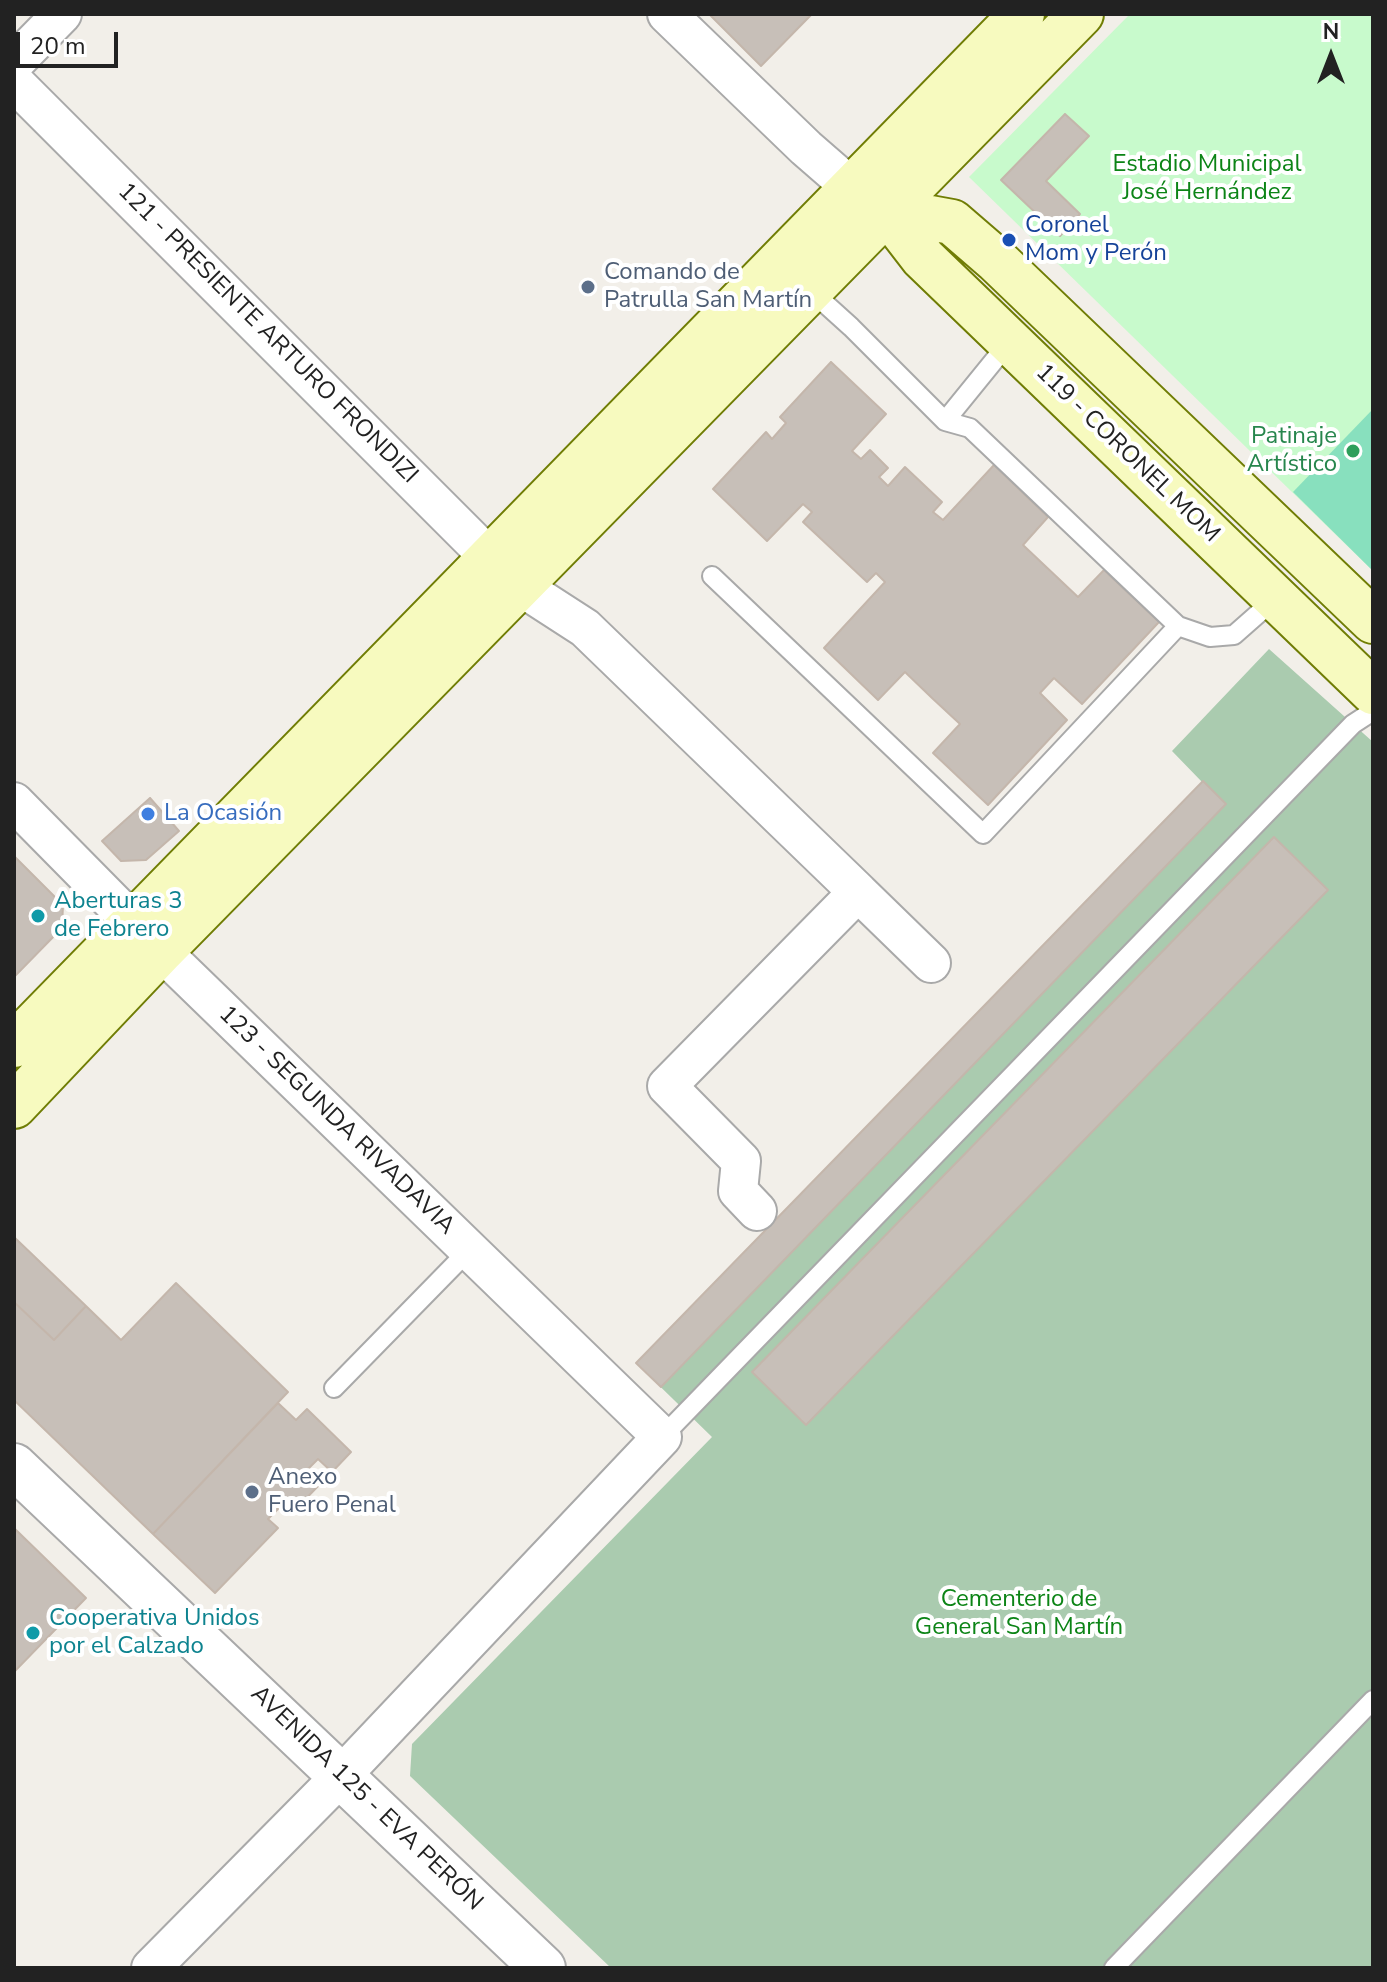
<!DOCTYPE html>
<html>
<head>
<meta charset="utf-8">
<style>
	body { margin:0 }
	#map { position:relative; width:1387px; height:1982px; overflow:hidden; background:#f2efe9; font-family:"Nunito Sans",sans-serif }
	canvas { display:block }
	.frame { position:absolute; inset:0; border:16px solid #222; pointer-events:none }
	.north { position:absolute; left:1291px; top:16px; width:80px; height:80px; -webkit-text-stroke:6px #fff; paint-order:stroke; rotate:0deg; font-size:22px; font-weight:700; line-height:32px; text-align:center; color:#222 }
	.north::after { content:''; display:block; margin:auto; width:28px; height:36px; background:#222; clip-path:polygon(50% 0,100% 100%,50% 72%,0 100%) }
	.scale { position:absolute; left:16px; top:32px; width:102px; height:36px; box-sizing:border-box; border:4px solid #222; border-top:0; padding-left:10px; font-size:24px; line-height:28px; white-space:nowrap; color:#222; -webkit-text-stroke:6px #fff; paint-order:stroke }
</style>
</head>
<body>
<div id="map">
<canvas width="1387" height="1982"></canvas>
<div class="frame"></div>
<div class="north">N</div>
<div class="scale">20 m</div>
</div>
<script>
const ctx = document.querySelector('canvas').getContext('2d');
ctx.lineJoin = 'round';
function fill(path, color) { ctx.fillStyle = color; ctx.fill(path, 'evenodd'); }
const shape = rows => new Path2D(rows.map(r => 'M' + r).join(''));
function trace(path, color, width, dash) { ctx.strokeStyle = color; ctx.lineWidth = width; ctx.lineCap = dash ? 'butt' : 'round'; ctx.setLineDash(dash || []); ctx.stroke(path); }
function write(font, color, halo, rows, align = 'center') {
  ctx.font = font + ' "Nunito Sans",sans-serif'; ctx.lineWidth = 8; ctx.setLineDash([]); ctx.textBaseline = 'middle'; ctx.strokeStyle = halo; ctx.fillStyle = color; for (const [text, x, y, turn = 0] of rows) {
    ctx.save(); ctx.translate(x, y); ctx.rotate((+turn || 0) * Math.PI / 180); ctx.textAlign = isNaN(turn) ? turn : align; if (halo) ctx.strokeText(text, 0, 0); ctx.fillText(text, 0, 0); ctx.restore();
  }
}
const cemetery = shape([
	[1269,649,1373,742,1373,1968,611,1968,410,1776,412,1744,712,1437,636,1363,1202,782,1172,751]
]);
const park = shape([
	[1130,14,1373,14,1373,571,969,177]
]);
const pitch = shape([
	[1373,409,1373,571,1293,492]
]);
const building = shape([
	[709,14,812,14,761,66,709,14],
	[1065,114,1089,136,1046,181,1080,214,1060,236,1001,180,1065,114],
	[831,362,886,414,852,451,861,459,870,450,888,468,879,477,888,486,905,467,942,502,933,512,943,520,994,465,1048,517,1023,545,1078,597,1104,570,1159,622,1082,704,1054,678,1040,693,1067,720,988,805,933,753,960,724,932,698,905,672,878,700,824,648,885,582,876,573,867,582,803,522,812,512,803,504,767,541,713,489,766,432,772,439,786,423,780,417,831,362],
	[1203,781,1226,804,661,1387,636,1363,1203,781],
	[150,798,179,831,146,860,121,861,102,841,150,798],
	[1274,837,1328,890,806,1425,752,1372,1274,837],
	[14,856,63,905,62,928,14,977,14,856],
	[14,1237,86,1306,54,1340,14,1302,14,1237],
	[176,1283,288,1392,153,1534,14,1400,14,1302,54,1340,86,1306,121,1340,176,1283],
	[278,1403,296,1420,307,1409,351,1452,332,1472,318,1459,308,1469,322,1482,294,1511,284,1503,268,1519,278,1528,215,1593,153,1534,278,1403],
	[14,1528,86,1598,14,1672,14,1528]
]);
const service = shape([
	[945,421,1010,341],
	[712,576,983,834,1178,626,970,428,945,421,851,327,810,290],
	[1178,626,1210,637,1234,635,1276,598],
	[334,1388,469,1250],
	[662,1437,1353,724,1373,711],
	[1114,1968,1373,1700]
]);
const minor = shape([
	[667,14,806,148,852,188,878,205],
	[14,63,62,14],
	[14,82,490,558,520,586,585,628,858,892,667,1086,741,1161,738,1191,757,1211],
	[14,802,161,951,662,1437,340,1777,151,1968],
	[858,892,931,963]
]);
const tertiary = shape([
	[14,1466,543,1968]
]);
const secondary = shape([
	[886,210,923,258,1373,692],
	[886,210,952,222,996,260,1373,621],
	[14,1045,1022,14],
	[14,1106,161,951,1081,14]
]);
const markers = [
	[1009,240,8,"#1a4fb4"],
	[588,287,8,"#5c6f8a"],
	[1353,451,8,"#2e9e5b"],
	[148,814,8,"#3f7fe0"],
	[38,916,8,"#0f9aa8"],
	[252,1492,8,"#5c6f8a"],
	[33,1633,8,"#0f9aa8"]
];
const parkNames = [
	["Estadio Municipal",1207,165],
	["José Hernández",1207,193],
	["Cementerio de",1019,1600],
	["General San Martín",1019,1628]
];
const transitNames = [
	["Coronel",1025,226],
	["Mom y Perón",1025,254]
];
const serviceNames = [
	["Comando de",604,273],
	["Patrulla San Martín",604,301],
	["Anexo",268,1478],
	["Fuero Penal",268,1506]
];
const streetNames = [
	["121 - PRESIENTE ARTURO FRONDIZI",267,334,45],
	["119 - CORONEL MOM",1127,454,44],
	["123 - SEGUNDA RIVADAVIA",336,1121,44],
	["AVENIDA 125 - EVA PERÓN",366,1799,44]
];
const leisureNames = [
	["Patinaje",1337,437],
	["Artístico",1337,465]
];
const shopNames = [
	["La Ocasión",164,814]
];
const cultureNames = [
	["Aberturas 3",54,902],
	["de Febrero",54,930],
	["Cooperativa Unidos",49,1619],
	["por el Calzado",49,1647]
];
fill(cemetery, '#aacbaf');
fill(park, '#c8facc');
fill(pitch, '#88e0be');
fill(building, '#c7bfb8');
trace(building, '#c4b6ab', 2);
trace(service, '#a9a9a9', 22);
trace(minor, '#a9a9a9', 42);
trace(tertiary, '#a9a9a9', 48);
trace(secondary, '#707d05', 48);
trace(service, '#fff', 18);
trace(minor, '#fff', 38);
trace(tertiary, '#fff', 44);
trace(secondary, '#f7fabf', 44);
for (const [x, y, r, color] of markers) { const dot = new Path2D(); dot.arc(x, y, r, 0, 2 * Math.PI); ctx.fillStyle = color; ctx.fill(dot); trace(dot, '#fff', 3); }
write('24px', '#0c8416', '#fff', parkNames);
write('24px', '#164399', '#fff', transitNames, 'left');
write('24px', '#4e5e75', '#fff', serviceNames, 'left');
write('24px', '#222', '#fff', streetNames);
write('24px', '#27864d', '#fff', leisureNames, 'right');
write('24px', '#366cbe', '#fff', shopNames, 'left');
write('24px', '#0d838f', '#fff', cultureNames, 'left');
</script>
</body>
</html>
